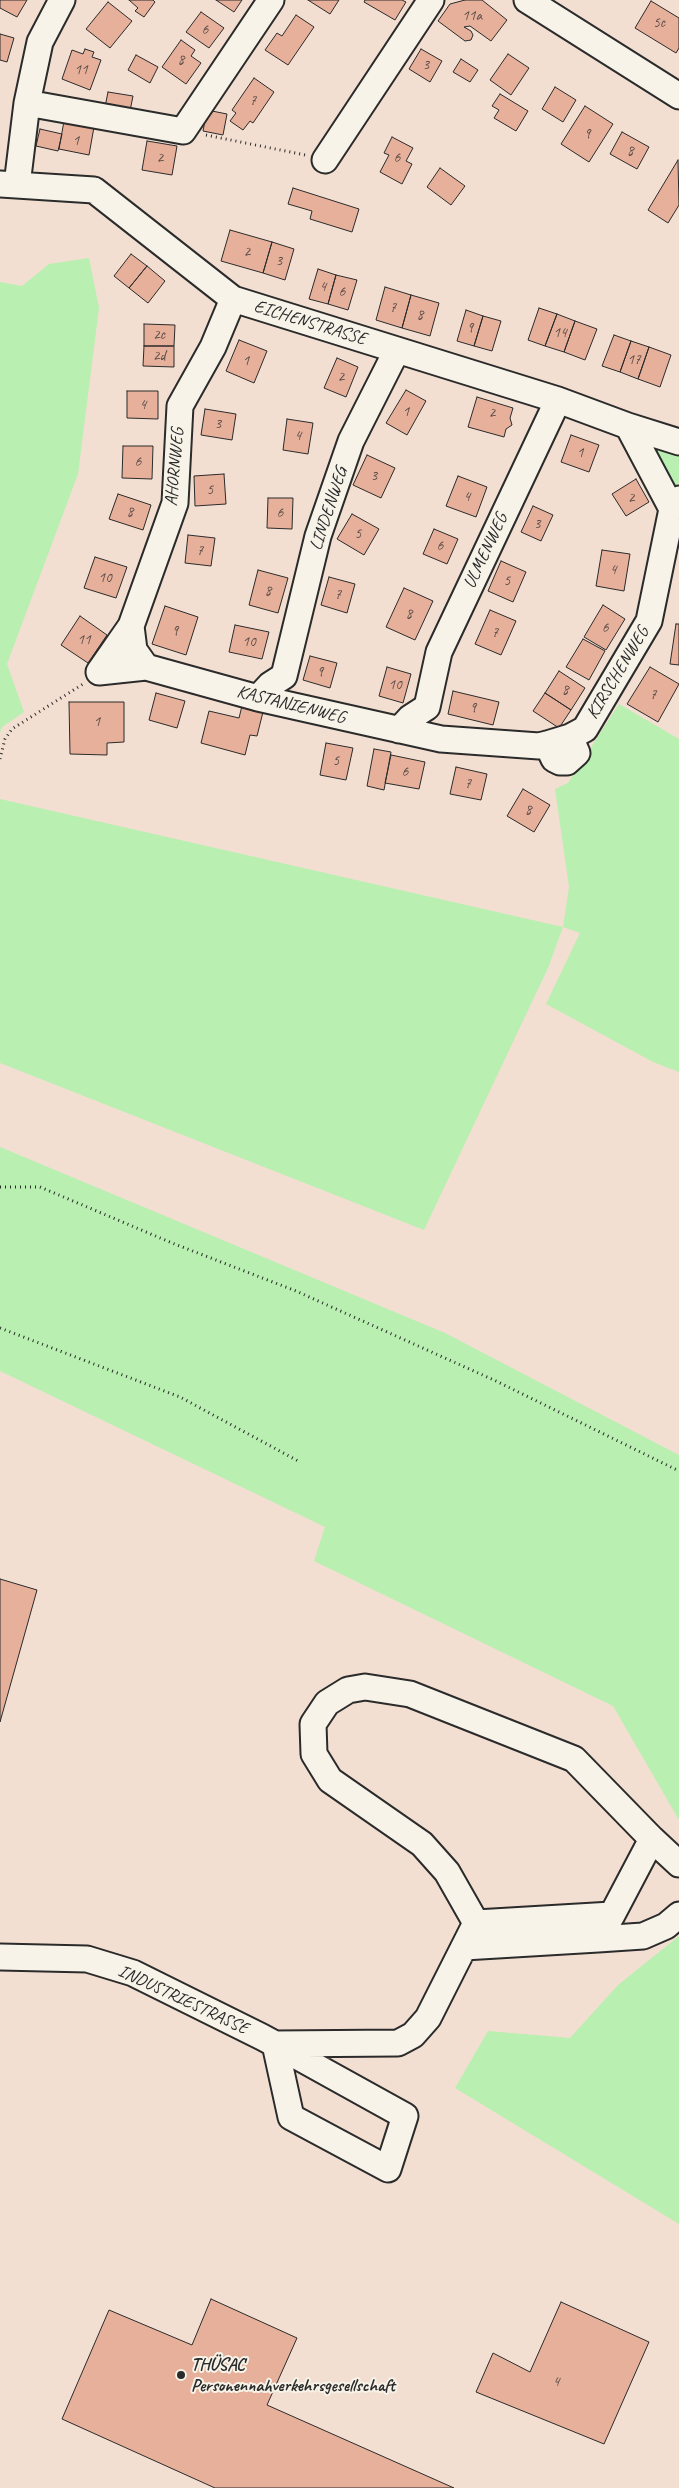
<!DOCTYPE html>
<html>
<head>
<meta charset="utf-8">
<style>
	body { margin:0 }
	canvas { display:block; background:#f2dfd1 }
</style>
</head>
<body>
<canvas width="679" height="2488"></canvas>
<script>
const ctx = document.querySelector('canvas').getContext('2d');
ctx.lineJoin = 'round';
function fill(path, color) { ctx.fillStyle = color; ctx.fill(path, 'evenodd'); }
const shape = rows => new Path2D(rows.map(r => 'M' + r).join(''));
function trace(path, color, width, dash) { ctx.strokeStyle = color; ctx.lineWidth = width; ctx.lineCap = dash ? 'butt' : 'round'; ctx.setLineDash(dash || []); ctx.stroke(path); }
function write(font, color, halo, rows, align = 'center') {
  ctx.font = font + ' Caveat,sans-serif'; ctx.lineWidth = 4; ctx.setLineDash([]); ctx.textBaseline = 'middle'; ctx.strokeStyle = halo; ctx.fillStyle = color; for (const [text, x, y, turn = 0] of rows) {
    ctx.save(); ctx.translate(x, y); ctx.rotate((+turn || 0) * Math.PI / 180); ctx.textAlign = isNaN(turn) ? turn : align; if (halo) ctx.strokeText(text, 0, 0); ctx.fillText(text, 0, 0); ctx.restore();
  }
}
const green = shape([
	[89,258,99,308,78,474,7,664,24,712,2,727,0,733,0,282,22,286,49,264],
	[646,442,679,454,679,482,673,491],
	[619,704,679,739,679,1072,653,1062,546,1004,580,933,563,927,548,968,424,1230,0,1063,0,799,563,927,569,887,555,789,568,783],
	[0,1147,445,1333,679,1455,679,1820,613,1706,314,1561,325,1527,0,1371],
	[679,1936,679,2224,455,2088,488,2031,570,2038,618,1985]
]);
const building = shape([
	[0,0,27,0,17,17,0,8,0,0],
	[129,0,153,0,155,2,144,17,135,11,138,8,129,0],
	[216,0,242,0,234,12,216,0],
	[308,0,339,0,330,14,308,0],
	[365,0,402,0,406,2,395,20,364,2,365,0],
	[465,0,482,0,507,20,491,41,470,26,464,27,471,31,473,35,471,40,465,41,438,21,450,4,465,0],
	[651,1,679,18,679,48,676,53,635,28,651,1],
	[108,2,132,21,110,48,86,29,108,2],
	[201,12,224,28,209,48,186,32,201,12],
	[296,15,314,27,288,65,265,50,277,33,282,36,296,15],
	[0,34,14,38,7,62,0,60,0,34],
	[181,40,195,50,191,56,201,63,186,84,162,67,181,40],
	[85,49,94,52,92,57,101,60,90,90,62,79,72,50,83,54,85,49],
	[421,49,442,61,430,82,409,69,421,49],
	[508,54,529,68,511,95,490,80,508,54],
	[136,55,158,67,150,83,128,70,136,55],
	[461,59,478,70,470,82,453,72,461,59],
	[254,78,274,92,253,123,250,121,243,130,230,121,236,113,232,110,254,78],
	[555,87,576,100,563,122,542,109,555,87],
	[108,92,133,96,130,111,105,107,108,92],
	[500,94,528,111,516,131,494,118,499,110,492,106,500,94],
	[585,106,613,124,589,162,561,144,585,106],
	[207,110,227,114,223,135,203,131,207,110],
	[64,121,94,127,89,155,59,149,64,121],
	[40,129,62,134,58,151,36,146,40,129],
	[622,132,649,147,637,169,610,154,622,132],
	[392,137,413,148,406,161,412,164,402,184,380,172,389,155,384,153,392,137],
	[147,141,177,146,172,175,142,170,147,141],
	[678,160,679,205,668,223,648,210,678,160],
	[440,168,465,186,451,205,427,187,440,168],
	[293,188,359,209,352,232,310,219,312,211,288,204,293,188],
	[230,230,272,242,263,273,221,261,230,230],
	[272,242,294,249,285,280,263,273,272,242],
	[131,254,147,266,129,288,114,276,131,254],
	[147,266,165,281,148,303,129,288,147,266],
	[318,269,336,275,328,304,309,299,318,269],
	[336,275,357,280,348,310,328,304,336,275],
	[385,287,411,295,402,328,376,320,385,287],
	[411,295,439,303,430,336,402,328,411,295],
	[539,308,557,314,545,346,528,340,539,308],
	[466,310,483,316,474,346,457,341,466,310],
	[557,314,575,321,564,352,545,346,557,314],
	[483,316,501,321,492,351,474,346,483,316],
	[575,321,597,329,585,360,564,352,575,321],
	[144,324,175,325,174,346,144,346,144,324],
	[614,335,631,341,620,372,602,366,614,335],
	[239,340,267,351,254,383,226,371,239,340],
	[631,341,649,347,638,379,620,372,631,341],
	[144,346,174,346,174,367,143,366,144,346],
	[649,347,671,355,660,387,638,379,649,347],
	[337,358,358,367,346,397,324,388,337,358],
	[406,390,426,401,407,435,386,423,406,390],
	[127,391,158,391,158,419,127,418,127,391],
	[477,397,513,408,510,418,512,425,506,429,504,437,468,427,477,397],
	[205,409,236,414,232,440,201,435,205,409],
	[287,419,313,423,308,454,283,450,287,419],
	[571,435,599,445,589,472,561,462,571,435],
	[123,446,153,446,152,479,122,478,123,446],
	[367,455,395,468,381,498,353,485,367,455],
	[224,474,226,504,195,506,194,476,224,474],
	[458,476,487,487,476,517,446,506,458,476],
	[636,479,649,502,626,516,612,494,636,479],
	[118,494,151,505,143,530,109,519,118,494],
	[268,498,293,498,292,529,267,528,268,498],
	[533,506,553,515,541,541,521,532,533,506],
	[352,514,379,529,364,555,337,539,352,514],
	[434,529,458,539,447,564,423,554,434,529],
	[188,535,215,538,211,566,185,563,188,535],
	[602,550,630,554,624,591,596,586,602,550],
	[95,557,127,567,116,598,84,588,95,557],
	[501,561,526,572,513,602,488,591,501,561],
	[258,570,288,578,278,613,249,605,258,570],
	[329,577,355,584,347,613,321,605,329,577],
	[404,588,433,601,415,640,386,627,404,588],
	[603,605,625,619,606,650,584,637,603,605],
	[165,606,198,617,186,655,152,644,165,606],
	[490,610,516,621,501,655,475,644,490,610],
	[80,616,107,635,88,663,61,645,80,616],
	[676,624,679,624,679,665,670,664,676,624],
	[235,625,269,632,262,659,229,652,235,625],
	[583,639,605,651,589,680,566,667,583,639],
	[310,656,337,663,330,688,303,680,310,656],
	[387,667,411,674,403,703,379,696,387,667],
	[650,667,679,684,658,722,627,704,650,667],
	[559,671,585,688,571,710,545,693,559,671],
	[453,691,499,702,493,725,448,714,453,691],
	[156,693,185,701,177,728,149,720,156,693],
	[545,693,571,710,559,728,533,711,545,693],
	[69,702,124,702,124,742,107,743,107,755,70,754,69,702],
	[242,706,263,712,257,736,250,735,245,755,201,743,209,711,239,718,242,706],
	[326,743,353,748,346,780,320,775,326,743],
	[374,749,391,752,384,790,367,786,374,749],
	[391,755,425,762,419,789,385,783,391,755],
	[456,767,487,774,481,800,450,794,456,767],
	[523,789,550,805,534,832,507,816,523,789],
	[0,1579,37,1590,0,1722,0,1579],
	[211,2299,297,2338,267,2405,454,2488,215,2488,62,2419,109,2310,192,2345,211,2299],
	[561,2302,649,2342,604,2444,476,2392,493,2353,530,2372,561,2302]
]);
const path = shape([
	[206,135,305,155],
	[0,759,5,739,12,729,83,684],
	[0,1187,40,1187,172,1243,296,1291,496,1381,679,1471],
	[0,1328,180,1397,300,1462]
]);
const minor = shape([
	[527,0,679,96],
	[27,103,183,131,271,0],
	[325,160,431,0],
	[0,184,94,190,233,299,558,400,628,426],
	[17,185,27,103,40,42,62,0],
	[672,509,628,426,679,442],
	[146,667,134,650,131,626,175,503,180,406,213,347,233,299],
	[99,672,146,667,258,698,441,739,539,746,547,744,570,737,585,729,649,621,672,509,679,499],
	[99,672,131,626],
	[258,698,270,685,284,676,318,536,351,441,397,350],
	[399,730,410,718,427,707,439,652,558,400],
	[547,744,554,759,560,762,567,762,577,753,570,737],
	[652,1839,679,1864],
	[598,1939,643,1936,666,1926,679,1915],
	[464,1947,598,1939,612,1915],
	[0,1957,87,1959,133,1973,262,2037,275,2044,405,2116,388,2169,291,2117,275,2044,398,2043,413,2035,428,2018,476,1923,612,1915,652,1839,574,1759,410,1694,365,1687,348,1690,327,1703,313,1724,314,1754,330,1780,422,1844,447,1872,476,1923]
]);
const markers = [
	[181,2375,5,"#2b2b2b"]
];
const numberNames = [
	["11a",472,16],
	["5c",659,23],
	["6",205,30],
	["8",181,60],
	["3",426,65],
	["11",81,70],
	["7",253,101],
	["9",587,134],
	["1",76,141],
	["8",630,151],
	["2",160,158],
	["6",397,158],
	["2",247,252],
	["3",279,261],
	["4",323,287],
	["6",342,292],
	["7",393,308],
	["8",420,315],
	["9",470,328],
	["14",560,333],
	["2c",159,335],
	["2d",159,356],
	["17",634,360],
	["1",246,361],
	["2",341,377],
	["4",143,405],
	["1",406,412],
	["2",492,413],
	["3",218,424],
	["4",298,436],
	["1",580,453],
	["6",138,462],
	["3",374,476],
	["5",210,490],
	["4",467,497],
	["2",631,498],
	["8",130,512],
	["6",280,513],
	["3",537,524],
	["5",358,534],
	["6",440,546],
	["7",200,551],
	["4",613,570],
	["10",105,578],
	["5",507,581],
	["8",268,591],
	["7",338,595],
	["8",409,614],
	["6",605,628],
	["9",175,631],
	["7",495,633],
	["11",84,640],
	["10",249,642],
	["9",320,672],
	["10",395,685],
	["8",565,690],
	["7",653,695],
	["9",473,708],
	["1",97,722],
	["5",336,761],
	["6",405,772],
	["7",468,784],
	["8",528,810],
	["4",556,2382]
];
const streetNames = [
	["EICHENSTRASSE",310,323,17],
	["AHORNWEG",175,467,-85],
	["LINDENWEG",329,509,-72],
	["ULMENWEG",486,551,-65],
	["KIRSCHENWEG",618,673,-59],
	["KASTANIENWEG",291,705,14],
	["INDUSTRIESTRASSE",183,2000,25]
];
const poiNames = [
	["THÜSAC",191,2365],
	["Personennahverkehrsgesellschaft",191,2386]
];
fill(green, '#b9efb1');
fill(building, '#e6b09b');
trace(building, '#2b2b2b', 1);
trace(minor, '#2b2b2b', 29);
trace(path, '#2b2b2b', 3, [1, 4]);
trace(minor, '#f7f3e8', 25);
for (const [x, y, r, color] of markers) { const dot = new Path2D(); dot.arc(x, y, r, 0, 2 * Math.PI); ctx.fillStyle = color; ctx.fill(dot); trace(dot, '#f7f3e8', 2); }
write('15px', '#5a4c47', null, numberNames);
write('18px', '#2b2b2b', '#f7f3e8', streetNames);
write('bold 18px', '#2b2b2b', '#f7f3e8', poiNames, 'left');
</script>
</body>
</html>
